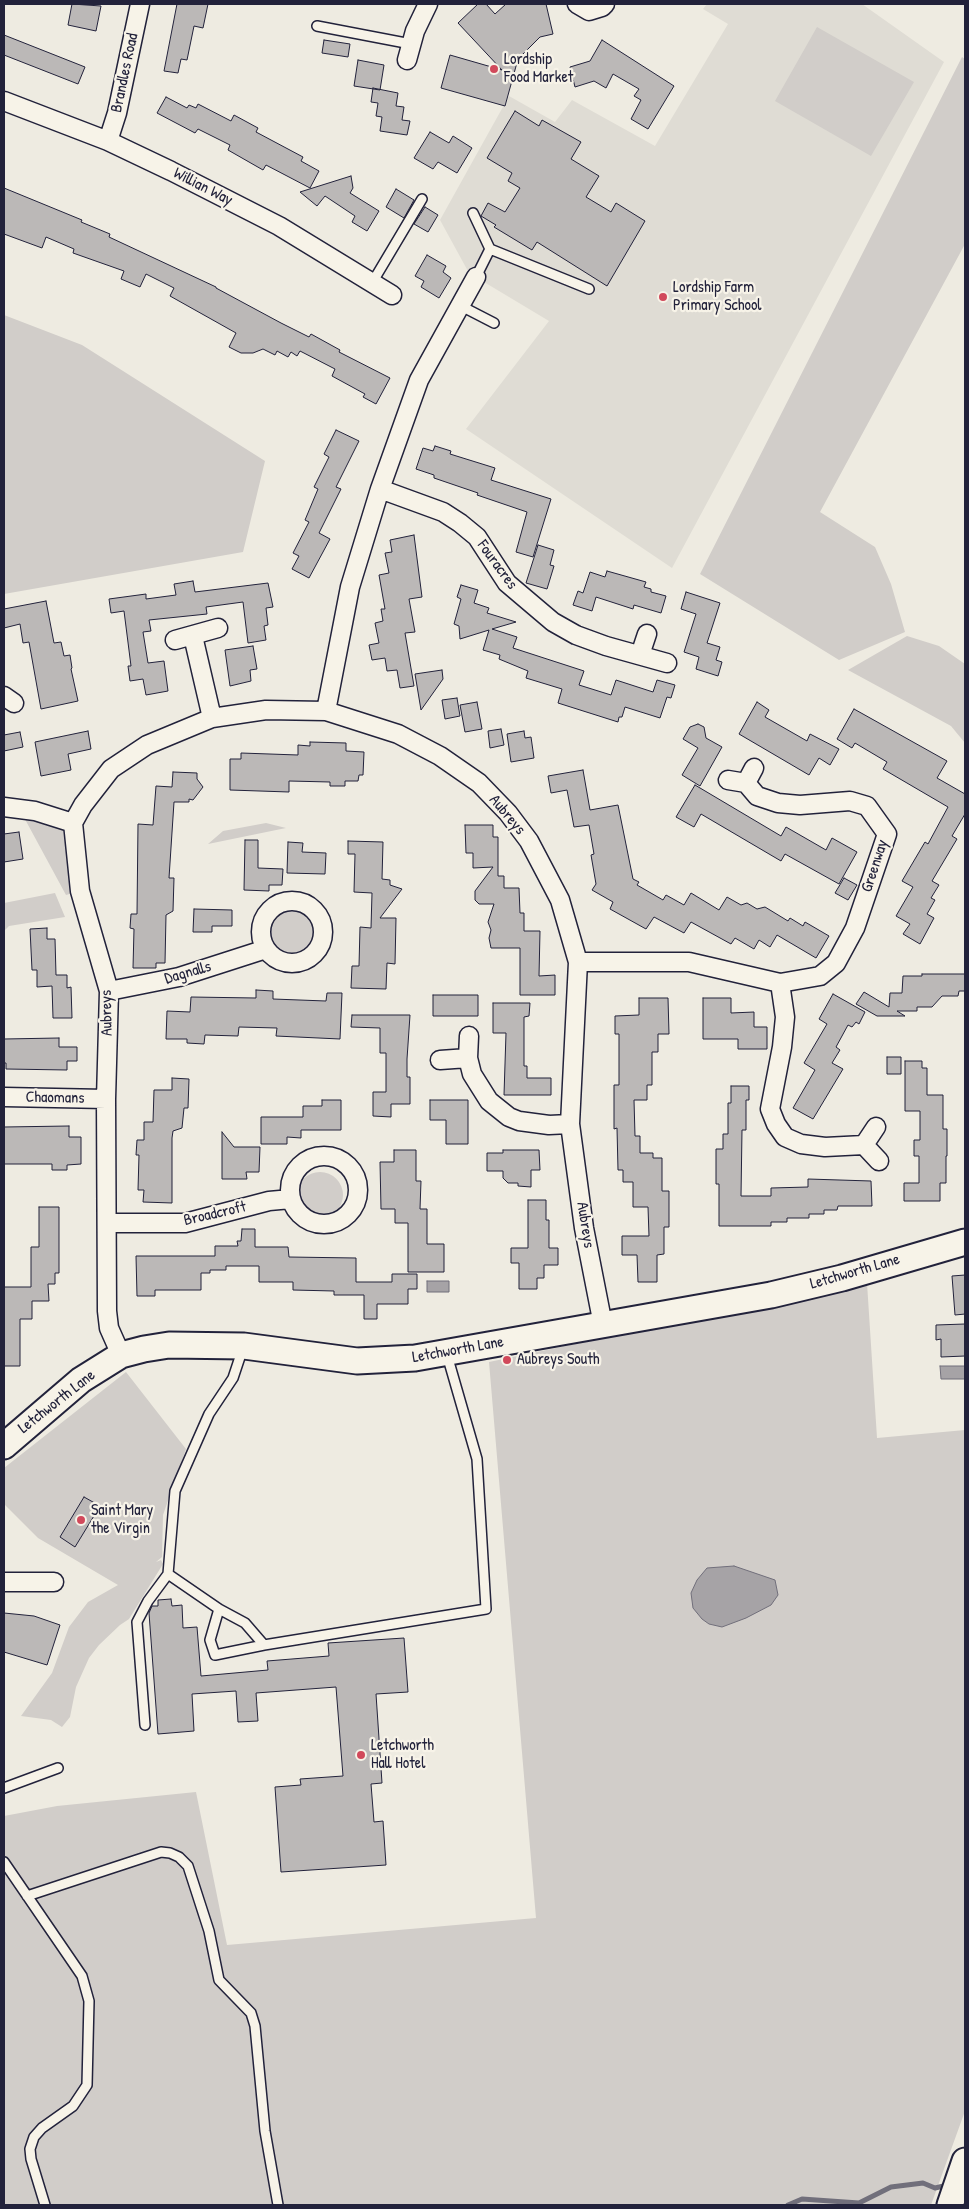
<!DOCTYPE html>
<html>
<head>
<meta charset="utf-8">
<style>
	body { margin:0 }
	#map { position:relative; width:969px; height:2209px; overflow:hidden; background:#eeebe1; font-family:"Patrick Hand",sans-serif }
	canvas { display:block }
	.frame { position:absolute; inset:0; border:5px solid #22223b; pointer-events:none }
</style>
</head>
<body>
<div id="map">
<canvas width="969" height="2209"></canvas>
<div class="frame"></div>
</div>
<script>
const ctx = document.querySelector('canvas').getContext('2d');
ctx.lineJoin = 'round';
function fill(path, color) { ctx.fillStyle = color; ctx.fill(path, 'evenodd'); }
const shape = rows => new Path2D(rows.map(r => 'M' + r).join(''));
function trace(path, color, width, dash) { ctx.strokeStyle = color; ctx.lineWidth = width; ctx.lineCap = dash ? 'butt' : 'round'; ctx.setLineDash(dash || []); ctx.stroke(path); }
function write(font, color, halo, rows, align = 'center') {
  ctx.font = font + ' "Patrick Hand",sans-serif'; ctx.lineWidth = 4.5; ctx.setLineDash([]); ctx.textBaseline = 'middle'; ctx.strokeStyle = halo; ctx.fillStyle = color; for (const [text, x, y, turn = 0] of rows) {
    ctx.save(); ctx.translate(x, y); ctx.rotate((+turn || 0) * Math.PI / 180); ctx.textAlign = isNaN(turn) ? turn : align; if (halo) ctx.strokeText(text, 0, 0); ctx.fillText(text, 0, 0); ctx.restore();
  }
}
const built = shape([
	[707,4,862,4,944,62,672,568,466,429,549,321,469,273,440,220,509,96,555,122,572,100,655,146,728,24,703,9]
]);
const green = shape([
	[817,27,914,82,871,156,775,101],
	[962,57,965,59,965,244,820,512,875,547,891,584,905,632,839,660,700,574],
	[4,315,82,345,265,461,243,552,4,594],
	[907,636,939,646,965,664,965,743,951,726,848,670],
	[20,810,73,823,80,891,66,895],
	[266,823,286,828,208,844,223,831],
	[55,893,65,917,9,926,4,931,4,903],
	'267 932a26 26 0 1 1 52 0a26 26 0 1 1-52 0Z',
	'297 1195a23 23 0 1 1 46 0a23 23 0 1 1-46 0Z',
	[867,1283,877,1438,965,1430,965,2111,931,2205,4,2205,4,1816,57,1806,196,1792,227,1945,536,1918,489,1362],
	[126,1372,186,1449,163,1515,162,1557,156,1562,161,1560,163,1564,129,1619,120,1625,99,1645,89,1658,76,1687,70,1717,62,1727,51,1720,21,1716,52,1673,69,1627,88,1602,118,1585,38,1538,4,1504,4,1468]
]);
const water = shape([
	[427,1281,449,1281,449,1292,427,1292,427,1281],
	[940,1366,965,1366,965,1379,941,1379,940,1366],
	[734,1566,775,1580,778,1595,771,1605,746,1618,722,1627,709,1624,702,1619,693,1608,691,1593,697,1580,707,1568,734,1566]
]);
const stream = shape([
	[788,2205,802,2199,859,2203,891,2187,923,2183,935,2188,948,2185]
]);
const building = shape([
	[72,4,101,6,96,31,68,25,72,4],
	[177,4,208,4,203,28,194,26,187,60,181,59,178,73,164,71,177,4],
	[478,4,486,4,495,14,506,4,546,4,553,34,540,37,518,59,505,106,441,88,450,55,502,70,458,23,478,4],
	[4,35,85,67,78,84,4,55,4,35],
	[324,40,350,44,348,57,322,53,324,40],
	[602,40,674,86,648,129,631,119,641,100,634,96,639,89,613,74,606,88,594,81,575,87,570,67,590,61,602,40],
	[358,60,384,65,380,90,354,86,358,60],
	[373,88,398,93,396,106,404,107,402,120,410,121,407,135,380,131,382,117,376,116,378,103,371,102,373,88],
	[166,97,187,108,189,105,196,108,198,104,231,121,234,115,258,128,256,132,303,157,301,161,319,171,310,188,266,165,263,170,228,150,230,145,198,129,195,133,157,113,166,97],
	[515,111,539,126,542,120,581,142,571,159,599,176,586,197,611,212,616,203,645,221,607,286,537,242,532,250,494,227,496,225,481,216,488,203,505,212,520,188,508,181,512,173,487,158,515,111],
	[430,132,449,143,453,136,472,148,457,173,438,162,433,169,414,158,430,132],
	[351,176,353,188,350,193,379,211,367,231,352,222,355,216,325,196,317,206,300,192,351,176],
	[4,188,82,220,81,222,110,234,109,237,216,287,216,288,281,323,309,337,311,334,340,350,339,352,390,378,376,404,363,397,365,394,332,376,335,369,300,351,297,356,291,352,288,357,277,351,275,355,263,349,253,353,241,353,229,347,236,333,170,296,174,288,146,274,140,287,121,279,124,271,73,253,74,249,46,237,42,248,4,234,4,188],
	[396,189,414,200,404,218,386,207,396,189],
	[425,207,438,215,428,232,414,224,425,207],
	[427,255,446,266,443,272,451,278,439,298,421,287,424,281,415,276,427,255],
	[336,430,359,441,336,487,341,489,319,533,330,539,309,578,292,569,299,556,293,553,309,522,305,520,318,489,314,487,329,457,324,454,336,430],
	[435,446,451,451,450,454,495,468,491,480,551,499,533,557,516,552,527,512,477,495,478,493,434,478,434,475,416,469,423,448,433,451,435,446],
	[414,535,422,597,409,599,415,632,405,633,414,686,400,688,397,670,387,671,385,658,372,660,369,645,379,643,375,623,383,621,381,609,385,609,379,575,389,573,385,553,392,552,390,540,414,535],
	[538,545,554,550,550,565,554,566,547,589,526,583,538,545],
	[607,571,646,582,644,587,651,589,651,592,666,596,661,613,634,605,633,609,596,597,592,611,573,605,578,591,583,593,590,572,605,577,607,571],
	[193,581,195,592,268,583,273,607,266,608,268,625,264,626,266,640,248,643,243,602,206,607,207,614,149,620,151,631,143,632,148,663,164,661,168,691,146,695,143,679,130,681,128,666,131,666,124,611,111,613,109,599,146,594,146,599,176,595,174,584,193,581],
	[461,585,478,590,474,603,489,608,487,613,516,622,492,629,517,637,513,648,584,671,579,685,611,695,616,680,653,692,657,680,675,685,671,698,667,697,660,718,625,707,622,717,619,717,618,722,558,703,562,689,526,678,528,671,499,659,500,655,483,650,489,630,460,639,459,626,454,624,461,599,457,597,461,585],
	[686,592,720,603,707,643,720,647,716,660,722,662,718,676,696,669,699,657,684,652,696,614,681,609,686,592],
	[46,601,54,643,61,642,64,656,70,655,72,668,71,669,78,701,41,709,29,642,23,643,20,624,4,628,4,609,46,601],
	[253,646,257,669,250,670,251,681,230,686,225,650,253,646],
	[442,670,443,679,421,710,415,674,442,670],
	[457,698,460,716,445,719,442,700,457,698],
	[477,702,482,729,465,732,460,705,477,702],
	[757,702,769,710,765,717,807,741,810,734,839,749,830,765,819,758,809,775,739,734,757,702],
	[854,709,947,761,937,778,965,794,965,814,952,836,957,839,932,881,939,885,931,898,935,900,927,914,934,918,920,944,903,934,910,924,896,916,913,887,902,881,925,842,928,844,948,807,883,769,887,762,855,743,852,748,837,739,854,709],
	[698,724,704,727,706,738,722,747,700,786,682,775,698,748,683,739,690,727,698,724],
	[501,729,504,745,490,748,488,731,501,729],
	[88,731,91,749,68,754,71,770,41,776,35,742,88,731],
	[524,731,525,738,531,737,534,758,511,762,507,734,524,731],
	[20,732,23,747,4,751,4,735,20,732],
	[310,742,346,743,346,751,364,752,363,775,359,775,358,781,345,781,345,786,330,786,330,782,289,781,289,792,230,790,230,759,241,759,241,753,298,755,298,745,310,746,310,742],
	[583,770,590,810,618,805,633,879,639,882,637,885,663,900,666,895,684,905,691,893,719,910,727,897,741,905,747,903,757,909,765,907,788,921,790,918,803,926,805,922,829,936,816,958,777,935,770,947,759,940,754,949,735,938,731,944,691,922,684,933,654,917,646,929,610,909,613,902,592,890,596,884,591,855,594,854,589,825,574,827,567,790,551,793,548,776,583,770],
	[173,772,197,773,197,779,203,787,193,800,189,799,189,802,174,802,169,878,174,878,173,911,166,915,165,963,156,963,156,968,133,968,134,929,130,928,131,914,137,914,138,824,153,825,156,786,172,787,173,772],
	[695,785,781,836,786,827,826,850,832,838,857,852,839,884,785,854,781,861,701,814,694,827,676,817,695,785],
	[465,825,493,825,493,837,498,837,498,876,504,876,504,888,519,888,520,913,524,913,524,931,540,931,539,976,555,975,555,995,520,995,520,948,491,948,489,938,491,930,488,922,494,904,479,904,475,900,475,891,493,867,473,868,473,853,466,853,465,825],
	[19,832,23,859,4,862,4,834,19,832],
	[245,840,258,840,258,868,283,869,282,885,269,885,269,891,244,890,245,840],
	[348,841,383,842,382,879,390,880,390,885,402,889,380,918,396,918,395,964,387,963,386,989,351,988,352,966,359,966,360,927,371,928,372,893,354,892,355,854,348,854,348,841],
	[288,842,303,843,302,852,326,853,325,874,287,873,288,842],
	[844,878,857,885,848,900,835,893,844,878],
	[194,909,232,910,232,926,212,926,212,932,193,932,194,909],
	[47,928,47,939,55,939,56,975,67,975,67,988,71,987,72,1018,53,1018,52,986,37,987,37,970,32,970,30,929,47,928],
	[922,974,965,974,965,991,959,991,958,996,942,996,932,1007,917,1007,917,1011,897,1011,905,1016,877,1016,856,1004,864,992,889,1007,890,993,902,993,903,976,922,976,922,974],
	[256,990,273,991,273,999,326,1001,327,993,342,993,340,1039,276,1036,277,1028,239,1027,238,1036,205,1035,204,1044,187,1043,187,1039,166,1039,167,1011,190,1012,191,997,256,998,256,990],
	[833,994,865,1012,859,1024,856,1022,852,1027,848,1025,836,1047,840,1050,832,1063,843,1069,813,1119,793,1108,815,1070,804,1063,827,1024,819,1019,833,994],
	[433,995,478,995,478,1016,433,1016,433,995],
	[639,998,668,998,669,1034,658,1034,658,1052,652,1052,652,1085,647,1085,647,1100,634,1100,635,1136,640,1136,640,1153,653,1153,653,1158,662,1158,662,1191,669,1191,669,1227,664,1227,664,1254,657,1255,657,1282,638,1282,637,1255,622,1255,622,1236,649,1236,648,1207,633,1207,633,1182,623,1182,623,1170,618,1170,617,1128,614,1129,614,1085,619,1085,619,1034,615,1034,615,1016,639,1015,639,998],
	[703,998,731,998,731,1013,754,1012,754,1027,767,1027,767,1049,738,1049,738,1039,703,1039,703,998],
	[493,1003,530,1003,529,1016,524,1017,524,1066,527,1066,527,1078,551,1078,551,1095,504,1095,506,1033,493,1033,493,1003],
	[352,1015,410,1015,407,1059,407,1077,410,1077,410,1104,391,1104,391,1117,373,1116,373,1092,386,1092,386,1053,380,1053,380,1028,351,1027,352,1015],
	[59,1038,59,1047,77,1047,77,1061,67,1061,67,1070,6,1069,6,1063,4,1063,4,1039,59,1038],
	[887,1057,901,1057,901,1074,887,1074,887,1057],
	[905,1061,922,1061,922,1068,927,1068,927,1095,943,1095,943,1129,947,1129,947,1156,946,1156,946,1183,940,1183,940,1201,904,1201,904,1183,919,1183,919,1156,914,1156,914,1140,920,1140,920,1111,905,1111,905,1061],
	[172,1078,189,1079,188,1108,184,1108,182,1128,173,1131,172,1138,172,1203,143,1202,144,1190,138,1190,139,1155,136,1155,137,1140,144,1140,144,1122,153,1122,154,1090,172,1090,172,1078],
	[731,1086,749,1086,749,1100,746,1100,746,1130,742,1130,741,1196,771,1196,771,1188,808,1187,808,1179,871,1181,872,1206,838,1206,837,1210,824,1210,824,1214,809,1214,809,1218,787,1218,787,1222,771,1222,771,1226,719,1226,719,1184,716,1184,716,1149,723,1149,723,1134,728,1134,728,1103,731,1103,731,1086],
	[322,1100,341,1100,341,1130,301,1130,301,1138,287,1137,287,1144,261,1144,261,1117,303,1117,303,1106,322,1106,322,1100],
	[430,1100,468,1100,468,1144,446,1144,446,1120,430,1120,430,1100],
	[69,1126,69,1137,81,1137,81,1164,67,1165,67,1170,52,1170,52,1164,4,1164,4,1127,69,1126],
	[222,1132,234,1147,260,1147,259,1172,246,1172,247,1179,222,1179,222,1132],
	[394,1150,416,1150,416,1181,421,1181,420,1209,427,1209,427,1244,444,1244,444,1272,408,1272,408,1223,395,1223,395,1209,381,1209,380,1162,394,1162,394,1150],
	[503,1150,539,1150,540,1170,531,1170,531,1187,518,1186,518,1183,508,1183,503,1178,503,1171,487,1171,487,1153,503,1153,503,1150],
	[528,1200,546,1200,546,1220,549,1220,549,1248,558,1248,558,1265,544,1265,544,1278,537,1278,537,1289,519,1289,519,1263,511,1263,511,1248,528,1248,528,1200],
	[39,1207,59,1207,59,1273,55,1273,55,1284,48,1284,49,1301,32,1301,32,1319,20,1319,20,1366,4,1366,4,1287,31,1287,31,1247,39,1247,39,1207],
	[242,1229,255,1229,255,1247,288,1247,289,1257,356,1258,356,1282,392,1282,392,1274,417,1274,417,1289,408,1289,408,1304,377,1304,377,1319,364,1319,364,1295,334,1295,334,1291,293,1290,293,1282,259,1282,259,1266,226,1266,226,1270,210,1270,210,1273,201,1273,201,1290,155,1290,155,1296,137,1296,136,1256,215,1256,215,1246,238,1246,237,1241,241,1241,242,1229],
	[965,1275,965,1314,955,1315,952,1276,965,1275],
	[965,1324,965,1356,941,1357,941,1339,936,1340,936,1325,965,1324],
	[84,1497,100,1506,75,1547,60,1537,84,1497],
	[171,1599,172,1606,182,1605,183,1628,197,1627,201,1676,268,1670,267,1661,329,1656,328,1643,404,1638,408,1692,376,1694,382,1783,371,1784,374,1822,383,1821,386,1865,281,1872,275,1787,301,1785,300,1779,343,1776,336,1687,256,1693,258,1721,238,1722,236,1691,192,1694,194,1731,158,1734,149,1613,152,1606,158,1606,158,1600,171,1599],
	[4,1613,34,1616,60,1625,47,1665,4,1652,4,1613]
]);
const lane = shape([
	[317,26,411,44],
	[473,213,490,249],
	[476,277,490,249,589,289],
	[372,283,422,199],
	[461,306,494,323],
	[219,1609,168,1574,175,1491,209,1414,233,1378,243,1348],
	[264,1645,215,1655,210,1640,219,1609,245,1623,264,1645,486,1609,477,1459,447,1355],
	[145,1725,137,1622,148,1601,168,1574],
	[4,1788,58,1768],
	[4,1862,82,1976,89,2001,87,2085,73,2106,42,2128,34,2137,30,2149,31,2159,45,2205],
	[27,1896,161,1852,170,1853,179,1857,188,1866,209,1931,219,1980,251,2013,255,2026,265,2131,278,2205]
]);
const street = shape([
	[577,4,589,11,602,7,605,4],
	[407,60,415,31,428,4],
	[4,101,108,141,171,171,279,226,392,295],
	[108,141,117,113,140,4],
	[380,489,443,512,460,523,477,537,507,583,553,622,576,635,606,646,667,663],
	[193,636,212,718],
	[175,640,218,628],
	[640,655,647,634],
	[4,696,14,703],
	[326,711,350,587,380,489,419,380,476,277],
	[746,783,754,768],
	[4,807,35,811,73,823],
	'261 932a31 31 0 1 1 62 0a31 31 0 1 1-62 0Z',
	[578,962,689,962,780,983,820,976,836,963,855,928,887,834,867,806,850,801,800,805,778,803,757,796,746,783,728,780],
	[780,983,785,1017,782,1047,770,1109,776,1124,785,1137,801,1144,825,1147,864,1145,876,1127],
	[109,991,179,977,266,949],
	[469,1036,468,1058,472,1074,489,1101,509,1117,519,1121,549,1125,570,1124],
	[440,1060,468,1058],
	[4,1097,106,1099],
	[864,1145,879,1161],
	'290 1190a34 34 0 1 1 68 0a34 34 0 1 1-68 0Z',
	[108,1223,185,1223,269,1201,291,1199],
	[121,1355,109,1328,107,1311,106,1099,109,991,80,891,73,823,83,805,111,769,147,745,212,718,266,710,326,711,398,734,440,756,479,783,508,813,529,841,560,900,578,962,570,1124,584,1228,603,1325],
	[4,1582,54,1582]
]);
const secondary = shape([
	[4,1446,81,1380,121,1355,144,1349,169,1345,244,1346,357,1361,415,1358,771,1295,842,1278,965,1242],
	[950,2205,965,2161]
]);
const markers = [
	[494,69,5,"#d1495b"],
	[663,297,5,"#d1495b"],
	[507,1360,5,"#d1495b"],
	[81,1520,5,"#d1495b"],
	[361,1755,5,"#d1495b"]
];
const poiNames = [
	["Lordship",504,60],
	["Food Market",504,78],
	["Lordship Farm",673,288],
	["Primary School",673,306],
	["Aubreys South",517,1360],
	["Saint Mary",91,1511],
	["the Virgin",91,1529],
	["Letchworth",371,1746],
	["Hall Hotel",371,1764]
];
const streetNames = [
	["Brandles Road",125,73,-78],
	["Willian Way",203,187,27],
	["Fouracres",497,565,54],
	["Aubreys",507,815,50],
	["Greenway",875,866,-72],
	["Dagnalls",188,973,-16],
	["Aubreys",107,1013,-91],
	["Chaomans",55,1098,1],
	["Broadcroft",215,1214,-13],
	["Aubreys",585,1225,81],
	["Letchworth Lane",855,1272,-16],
	["Letchworth Lane",458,1350,-10],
	["Letchworth Lane",57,1402,-38]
];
fill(built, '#dfdcd4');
fill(green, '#d1cdc9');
fill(water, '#a6a3a6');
trace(water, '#716f7b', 1);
trace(stream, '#716f7b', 5);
fill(building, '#bbb8b7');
trace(building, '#22223b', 1);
trace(lane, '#22223b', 12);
trace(street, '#22223b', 21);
trace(secondary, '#22223b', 29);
trace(lane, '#f7f3e8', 9);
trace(street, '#f7f3e8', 18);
trace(secondary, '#f7f3e8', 25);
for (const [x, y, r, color] of markers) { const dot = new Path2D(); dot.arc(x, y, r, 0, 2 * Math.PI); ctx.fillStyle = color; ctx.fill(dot); trace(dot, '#f7f3e8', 2); }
write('16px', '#22223b', '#f7f3e8', poiNames, 'left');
write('16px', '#22223b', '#f7f3e8', streetNames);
</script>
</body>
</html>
